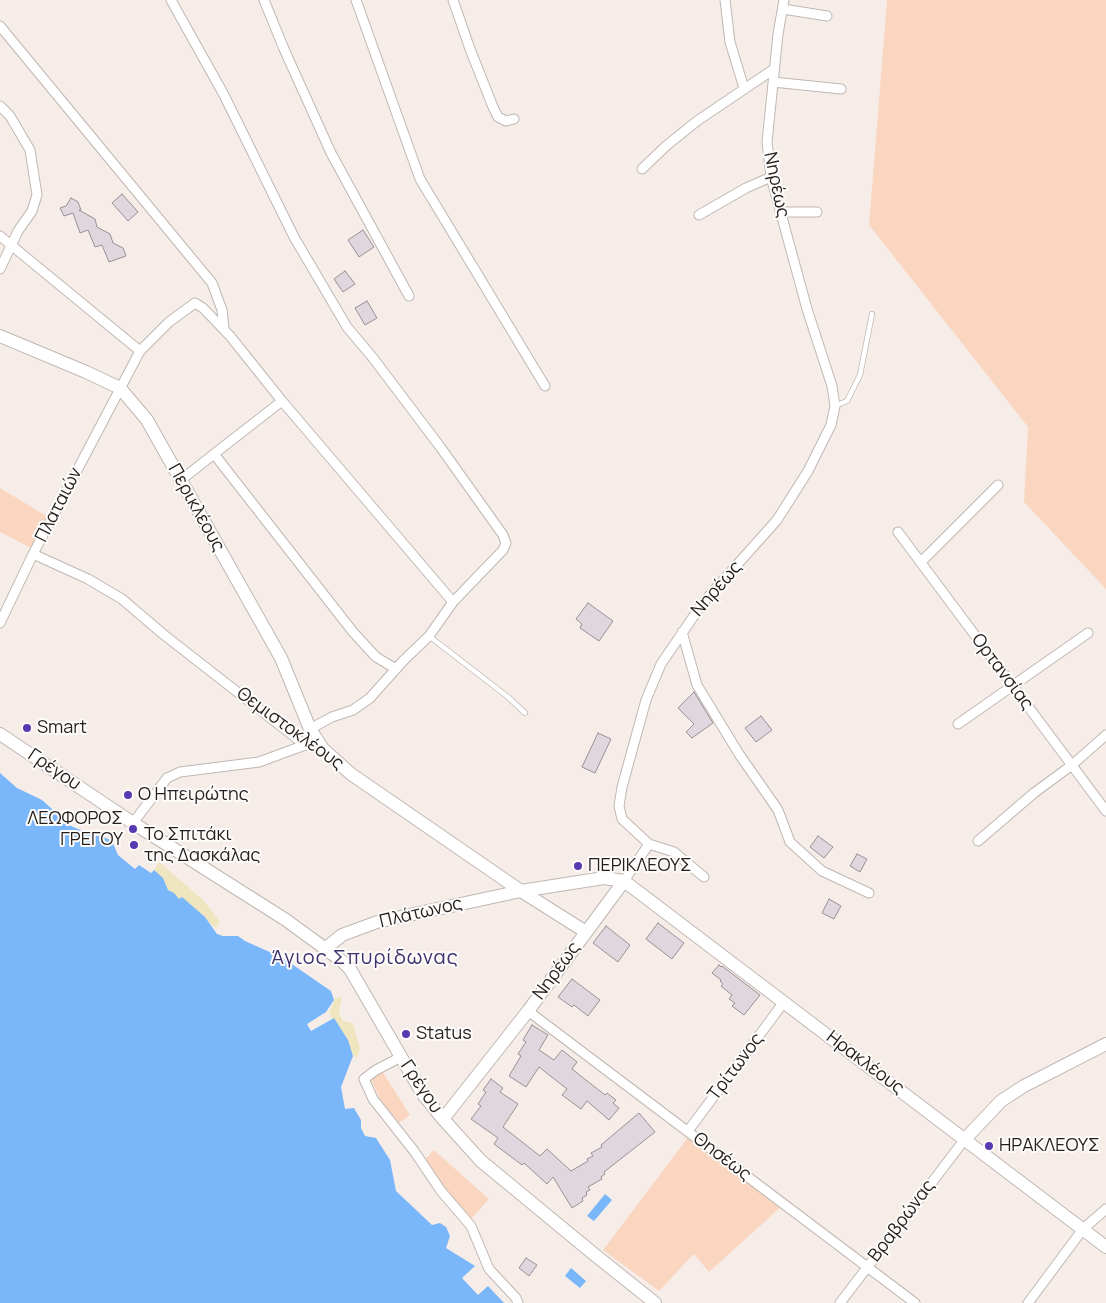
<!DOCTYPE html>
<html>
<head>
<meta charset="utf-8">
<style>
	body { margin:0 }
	canvas { display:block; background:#f6ede8 }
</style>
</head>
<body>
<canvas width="1106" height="1303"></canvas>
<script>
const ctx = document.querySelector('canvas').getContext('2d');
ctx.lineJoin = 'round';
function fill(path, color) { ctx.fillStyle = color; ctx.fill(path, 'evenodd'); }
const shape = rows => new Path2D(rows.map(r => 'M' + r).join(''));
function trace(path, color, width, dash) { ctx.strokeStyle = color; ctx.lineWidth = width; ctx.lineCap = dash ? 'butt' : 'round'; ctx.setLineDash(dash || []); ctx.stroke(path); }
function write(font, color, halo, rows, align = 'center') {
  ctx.font = font + ' Manrope,sans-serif'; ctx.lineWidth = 4; ctx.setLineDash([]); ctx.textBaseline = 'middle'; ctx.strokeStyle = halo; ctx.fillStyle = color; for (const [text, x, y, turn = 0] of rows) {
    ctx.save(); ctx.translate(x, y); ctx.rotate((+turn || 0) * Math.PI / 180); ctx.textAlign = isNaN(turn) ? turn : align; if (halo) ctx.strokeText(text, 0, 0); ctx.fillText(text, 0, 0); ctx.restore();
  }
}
const green = shape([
	[887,0,1106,0,1106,589,1024,502,1028,427,869,225],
	[0,488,48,517,33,549,0,532],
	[382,1071,410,1115,399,1123,380,1099,370,1077],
	[689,1136,782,1206,709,1272,694,1254,659,1291,603,1250],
	[434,1150,489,1199,471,1219,445,1192,429,1167,426,1158]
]);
const sand = shape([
	[159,862,203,900,220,922,216,928,168,890,154,870],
	[342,997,339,1012,343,1021,353,1023,360,1049,356,1059,329,1013,335,998]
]);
const water = shape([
	[0,773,17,788,42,800,71,826,92,835,104,837,112,841,118,855,135,869,139,865,151,873,154,870,163,878,168,890,174,893,179,899,182,897,205,917,217,934,223,936,238,936,245,941,283,958,331,991,334,1000,326,1012,307,1024,311,1031,334,1018,348,1040,353,1056,341,1087,345,1109,354,1108,361,1120,361,1128,365,1136,376,1138,390,1160,396,1191,432,1225,440,1223,446,1227,450,1236,446,1248,475,1266,462,1278,478,1295,488,1286,504,1303,0,1303],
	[605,1194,612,1200,594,1221,587,1216],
	[571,1268,586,1281,580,1288,565,1276]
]);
const building = shape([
	[122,194,138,212,128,221,112,203,122,194],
	[71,198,78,202,81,210,79,210,95,219,97,227,110,234,113,243,123,248,126,256,109,262,102,245,95,247,88,230,80,233,73,213,64,216,60,208,66,206,71,198],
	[363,230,374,247,359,257,348,240,363,230],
	[345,271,355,284,343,292,334,279,345,271],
	[367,301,377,318,365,325,355,308,367,301],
	[588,603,613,621,599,641,580,628,582,624,576,619,588,603],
	[694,692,713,723,692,738,686,732,694,724,678,708,694,692],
	[761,716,772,730,756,742,745,728,761,716],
	[598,733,611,739,595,773,582,767,598,733],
	[818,836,833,847,824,858,810,847,818,836],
	[857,854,867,859,860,872,850,866,857,854],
	[829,899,841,906,834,919,822,913,829,899],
	[658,923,684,943,672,959,646,939,658,923],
	[606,926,630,945,618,962,593,943,606,926],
	[719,965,721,967,722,966,760,995,744,1015,732,1006,735,1003,729,999,732,995,721,986,723,984,720,981,721,980,712,973,719,965],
	[572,979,600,1000,588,1016,574,1005,572,1007,558,997,572,979],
	[532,1025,548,1035,539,1050,554,1060,562,1050,577,1062,572,1069,605,1095,607,1093,616,1100,613,1103,619,1108,609,1120,587,1101,581,1109,562,1095,567,1089,539,1067,526,1087,509,1076,521,1056,518,1054,526,1042,523,1040,532,1025],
	[491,1079,503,1088,500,1092,518,1104,503,1127,540,1156,547,1149,571,1171,588,1161,587,1159,593,1156,591,1153,602,1147,601,1145,639,1113,655,1132,604,1172,605,1174,601,1177,602,1179,588,1187,590,1190,586,1192,587,1195,582,1198,583,1201,572,1208,553,1177,547,1184,524,1163,522,1165,494,1144,498,1138,471,1119,481,1106,478,1104,486,1092,483,1090,491,1079],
	[526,1258,537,1265,529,1276,519,1268,526,1258]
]);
const lane = shape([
	[835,406,847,401,860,375,872,314],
	[429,636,508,697,525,713]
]);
const street = shape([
	[171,0,224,95,294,237,347,327,373,358,441,448,503,535,506,543,503,550,453,602,429,636,403,661,370,698,353,710,332,717,310,729],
	[264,0,284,49,331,153,409,296],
	[356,0,420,179,545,386],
	[453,0,470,49,493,107,498,117,506,121,514,119],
	[725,0,730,42,744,88],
	[783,9,827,16],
	[0,26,212,283,222,310,224,328],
	[773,82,841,89],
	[0,106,10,116,30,150,37,195,32,211,18,231,0,269],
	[642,169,666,146,697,121,774,69],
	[780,212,817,212],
	[699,215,746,188,771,177],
	[0,236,140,351],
	[214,454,282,401],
	[181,480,214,454,353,632,376,657,396,669],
	[898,532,1106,811],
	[33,554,88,579,122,599,163,634,305,745,323,749],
	[921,562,998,485],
	[0,623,33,554,140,351,169,322,195,303,203,308,230,336,282,401,453,602],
	[682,632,697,685,739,754,778,810,790,842,822,871,869,893],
	[958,724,1088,633],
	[133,823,167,778,180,772,259,762,305,745],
	[978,841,1034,793,1072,765,1106,735],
	[704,877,674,852,649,844,622,819,619,806,622,787,646,700,661,664,702,604,777,520,808,471,831,425,835,406,832,386,807,309,771,177,767,142,778,34,784,0],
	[624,881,649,844],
	[528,1011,915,1303],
	[401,1057,376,1070,364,1079,373,1099,414,1151,441,1191,471,1226,489,1269,516,1298,518,1303],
	[688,1131,784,1002],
	[840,1303,965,1139],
	[1028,1303,1083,1229,1106,1209]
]);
const secondary = shape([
	[0,336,86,372,120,388,147,420,281,658,310,729,323,749,351,774,521,891,586,932],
	[0,734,133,823,286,920,342,961,350,969,422,1093,443,1119,481,1161,595,1255,655,1303],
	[624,881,1106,1247],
	[326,948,342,935,377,922,521,891,604,878,624,881],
	[443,1119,528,1011,624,881],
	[965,1139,1001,1101,1024,1086,1106,1044]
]);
const markers = [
	[27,728,5,"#5739b1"],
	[128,795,5,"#5739b1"],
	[133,829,5,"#5739b1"],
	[134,845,5,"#5739b1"],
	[578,866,5,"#5739b1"],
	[406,1034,5,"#5739b1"],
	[989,1146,5,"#5739b1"]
];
const streetNames = [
	["Νηρέως",776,185,78],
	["Πλαταιών",59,505,-63],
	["Περικλέους",196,508,61],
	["Νηρέως",717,589,-49],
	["Ορτανσίας",1002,672,53],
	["Θεμιστοκλέους",290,729,36],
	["Γρέγου",54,770,34],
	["Πλάτωνος",421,913,-13],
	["Νηρέως",557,971,-54],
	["Ηρακλέους",865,1063,37],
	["Τρίτωνος",736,1067,-53],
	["Γρέγου",421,1087,56],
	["Θησέως",722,1157,37],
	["Βραβρώνας",902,1221,-53]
];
const poiNames = [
	["Smart",37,728],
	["Ο Ηπειρώτης",138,795],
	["ΛΕΩΦΟΡΟΣ",123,819,"right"],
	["ΓΡΕΓΟΥ",123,840,"right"],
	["Το Σπιτάκι",144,835],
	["της Δασκάλας",144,856],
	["ΠΕΡΙΚΛΕΟΥΣ",588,866],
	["Status",416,1034],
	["ΗΡΑΚΛΕΟΥΣ",999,1146]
];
const quarterNames = [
	["Άγιος Σπυρίδωνας",365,958]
];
fill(green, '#fad6c1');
fill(sand, '#efe6c0');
fill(water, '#7ab6fa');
fill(building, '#e0d7de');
trace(building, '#989096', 1);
trace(lane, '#c0b7b2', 6);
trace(street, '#c0b7b2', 11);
trace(secondary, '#c0b7b2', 14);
trace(lane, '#fff', 4.5);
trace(street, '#fff', 9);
trace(secondary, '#fff', 12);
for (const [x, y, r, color] of markers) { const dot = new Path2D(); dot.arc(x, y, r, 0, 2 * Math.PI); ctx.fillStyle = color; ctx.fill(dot); trace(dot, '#fefcfb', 2); }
write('18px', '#221f1d', '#fefcfb', streetNames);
write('18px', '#221f1d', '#fefcfb', poiNames, 'left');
ctx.letterSpacing = '1px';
write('20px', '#3c326e', '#fefcfb', quarterNames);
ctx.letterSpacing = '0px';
</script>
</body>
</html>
